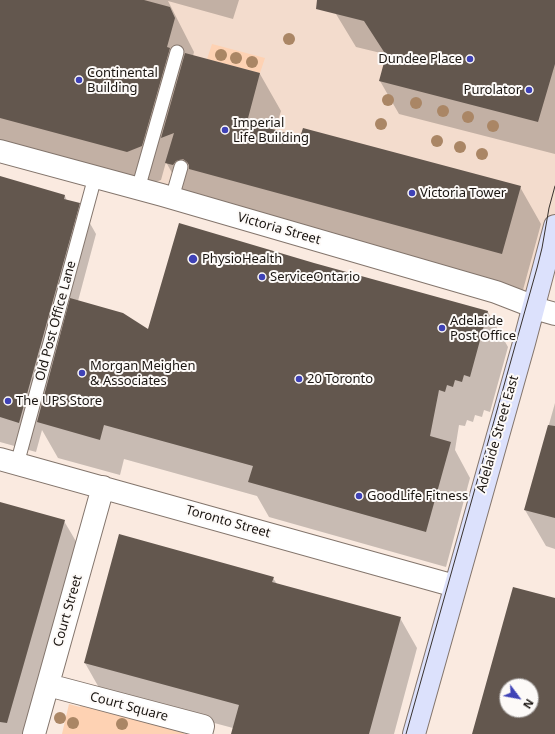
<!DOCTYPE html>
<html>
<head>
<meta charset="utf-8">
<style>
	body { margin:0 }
	#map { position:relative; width:555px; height:734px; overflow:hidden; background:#faeae0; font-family:"Noto Sans",sans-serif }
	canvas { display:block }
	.north { position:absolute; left:499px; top:678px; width:40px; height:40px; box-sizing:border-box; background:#fdfaf8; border:1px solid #a29e9c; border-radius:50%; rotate:122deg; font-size:11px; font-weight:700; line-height:16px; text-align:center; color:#1a1511 }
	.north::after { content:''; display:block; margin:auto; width:14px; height:18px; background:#3f42b6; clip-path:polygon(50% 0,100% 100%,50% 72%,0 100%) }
</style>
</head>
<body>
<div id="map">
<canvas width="555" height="734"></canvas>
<div class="north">N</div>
</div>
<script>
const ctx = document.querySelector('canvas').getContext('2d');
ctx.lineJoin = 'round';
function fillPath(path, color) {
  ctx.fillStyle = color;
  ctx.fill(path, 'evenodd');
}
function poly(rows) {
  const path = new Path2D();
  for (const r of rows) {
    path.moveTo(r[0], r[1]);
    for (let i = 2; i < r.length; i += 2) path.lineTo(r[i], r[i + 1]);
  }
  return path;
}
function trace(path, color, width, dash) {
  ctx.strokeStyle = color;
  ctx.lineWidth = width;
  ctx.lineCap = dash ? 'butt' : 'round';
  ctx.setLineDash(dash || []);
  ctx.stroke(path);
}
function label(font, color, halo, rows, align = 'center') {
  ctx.font = font + ' "Noto Sans",sans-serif';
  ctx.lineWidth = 4;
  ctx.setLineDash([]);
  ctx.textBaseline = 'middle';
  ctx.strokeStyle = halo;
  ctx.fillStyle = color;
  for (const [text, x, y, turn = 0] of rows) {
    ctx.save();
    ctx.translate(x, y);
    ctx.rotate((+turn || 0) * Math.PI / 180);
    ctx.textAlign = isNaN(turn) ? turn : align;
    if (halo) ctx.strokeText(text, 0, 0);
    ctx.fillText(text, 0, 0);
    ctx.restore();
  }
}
fillPath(poly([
	[0,0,555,0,555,226,534,308,0,151]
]), '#f3dccd');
fillPath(poly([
	[212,44,265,58,260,73,207,59],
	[69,704,80,707,81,704,185,732,184,734,62,734]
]), '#fed2b3');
fillPath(poly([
	[0,0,239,0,233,19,168,1,194,52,193,56,260,74,281,111,275,131,301,138,520,187,541,224,523,290,211,206,205,195,187,200,166,162,161,180,147,185,0,146],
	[340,0,555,0,555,154,399,114,380,81,387,57,385,54,356,47,336,14],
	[0,177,65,196,67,201,79,204,96,234,78,301,149,330,314,264,488,312,508,347,490,412,484,410,482,417,475,415,473,422,467,420,465,426,459,425,455,450,470,478,446,567,269,517,257,496,124,459,120,475,58,458,42,430,36,452,0,442],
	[555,403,555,549,546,546,525,510],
	[0,503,64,521,84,555,33,734,0,734],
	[273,578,277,584,400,618,417,648,394,734,232,734,233,728,102,693,85,663]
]), '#0003');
fillPath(poly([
	[0,0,144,0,170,7,175,18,167,47,170,48,142,146,127,152,0,118],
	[317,0,555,0,555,64,538,122,379,81,386,55,364,21,316,9],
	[185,53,260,73,247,122,300,137,303,128,521,186,502,254,189,169,189,165,187,162,183,159,176,161,173,165,165,163,174,133,161,138],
	[0,176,65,195,64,199,80,203,19,423,0,417],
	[179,223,314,263,488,311,470,377,464,375,462,382,455,380,453,387,447,385,445,392,439,390,430,436,451,442,426,532,248,482,253,466,104,425,100,440,37,422,70,298,123,313,148,329],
	[548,425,555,426,555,518,524,510],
	[0,502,65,520,7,723,0,722],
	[119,534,274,577,272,582,401,617,369,734,231,734,239,705,84,663],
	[513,587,555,598,555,734,472,734],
	[507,686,531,686,531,710,507,710]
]), '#63574e');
const service = poly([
	[138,189,177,52],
	[172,198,181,167],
	[17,464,95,177]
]);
const minor = poly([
	[0,151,162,195,496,292,527,304,534,308],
	[0,459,455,586],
	[48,685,203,726,201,734],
	[34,734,103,487]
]);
const tertiary = poly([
	[534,308,555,314]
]);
const secondary = poly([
	[414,734,524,343,555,226]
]);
trace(service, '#83756c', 15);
trace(minor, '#83756c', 24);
trace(tertiary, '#83756c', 24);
trace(secondary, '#83756c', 24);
trace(service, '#fff', 13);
trace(minor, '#fff', 22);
trace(tertiary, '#fff', 22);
trace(secondary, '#dce1fc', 22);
trace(poly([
	[406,734,537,268,542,248,549,208,555,186]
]), '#38312d', 1);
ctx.fillStyle = '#aa8665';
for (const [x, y] of [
	[289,39],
	[221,55],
	[236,58],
	[252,62],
	[388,100],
	[416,103],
	[443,111],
	[468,117],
	[381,124],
	[493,126],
	[437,141],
	[460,147],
	[482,154],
	[60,718],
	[73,723],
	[122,724]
]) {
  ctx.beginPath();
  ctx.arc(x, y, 6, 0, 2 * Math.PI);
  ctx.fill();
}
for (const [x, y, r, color] of [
	[470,59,4,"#3f42b6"],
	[79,80,4,"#3f42b6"],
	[529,90,4,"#3f42b6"],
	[225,130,4,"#3f42b6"],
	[412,193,4,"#3f42b6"],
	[193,259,5,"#3f42b6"],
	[262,277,4,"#3f42b6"],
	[442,328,4,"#3f42b6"],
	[82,373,4,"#3f42b6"],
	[299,379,4,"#3f42b6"],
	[8,401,4,"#3f42b6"],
	[359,496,4,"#3f42b6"]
]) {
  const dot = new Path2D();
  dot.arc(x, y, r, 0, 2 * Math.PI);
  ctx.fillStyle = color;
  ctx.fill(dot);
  trace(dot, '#fdfaf8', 1.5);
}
label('13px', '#1a1511', '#fdfaf8', [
	["Dundee Place",462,59,"right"],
	["Continental",87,73],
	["Building",87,88],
	["Purolator",521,90,"right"],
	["Imperial",233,123],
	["Life Building",233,138],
	["Victoria Tower",420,193],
	["PhysioHealth",202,259],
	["ServiceOntario",270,277],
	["Adelaide",450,321],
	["Post Office",450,336],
	["Morgan Meighen",90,366],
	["& Associates",90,381],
	["20 Toronto",307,379],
	["The UPS Store",16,401],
	["GoodLife Fitness",367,496]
], 'left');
label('13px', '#1a1511', '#fdfaf8', [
	["Victoria Street",279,229,16],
	["Old Post Office Lane",56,321,-75],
	["Adelaide Street East",498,434,-74],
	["Toronto Street",228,522,16],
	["Court Street",68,611,-74],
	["Court Square",129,707,15]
]);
</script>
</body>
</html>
